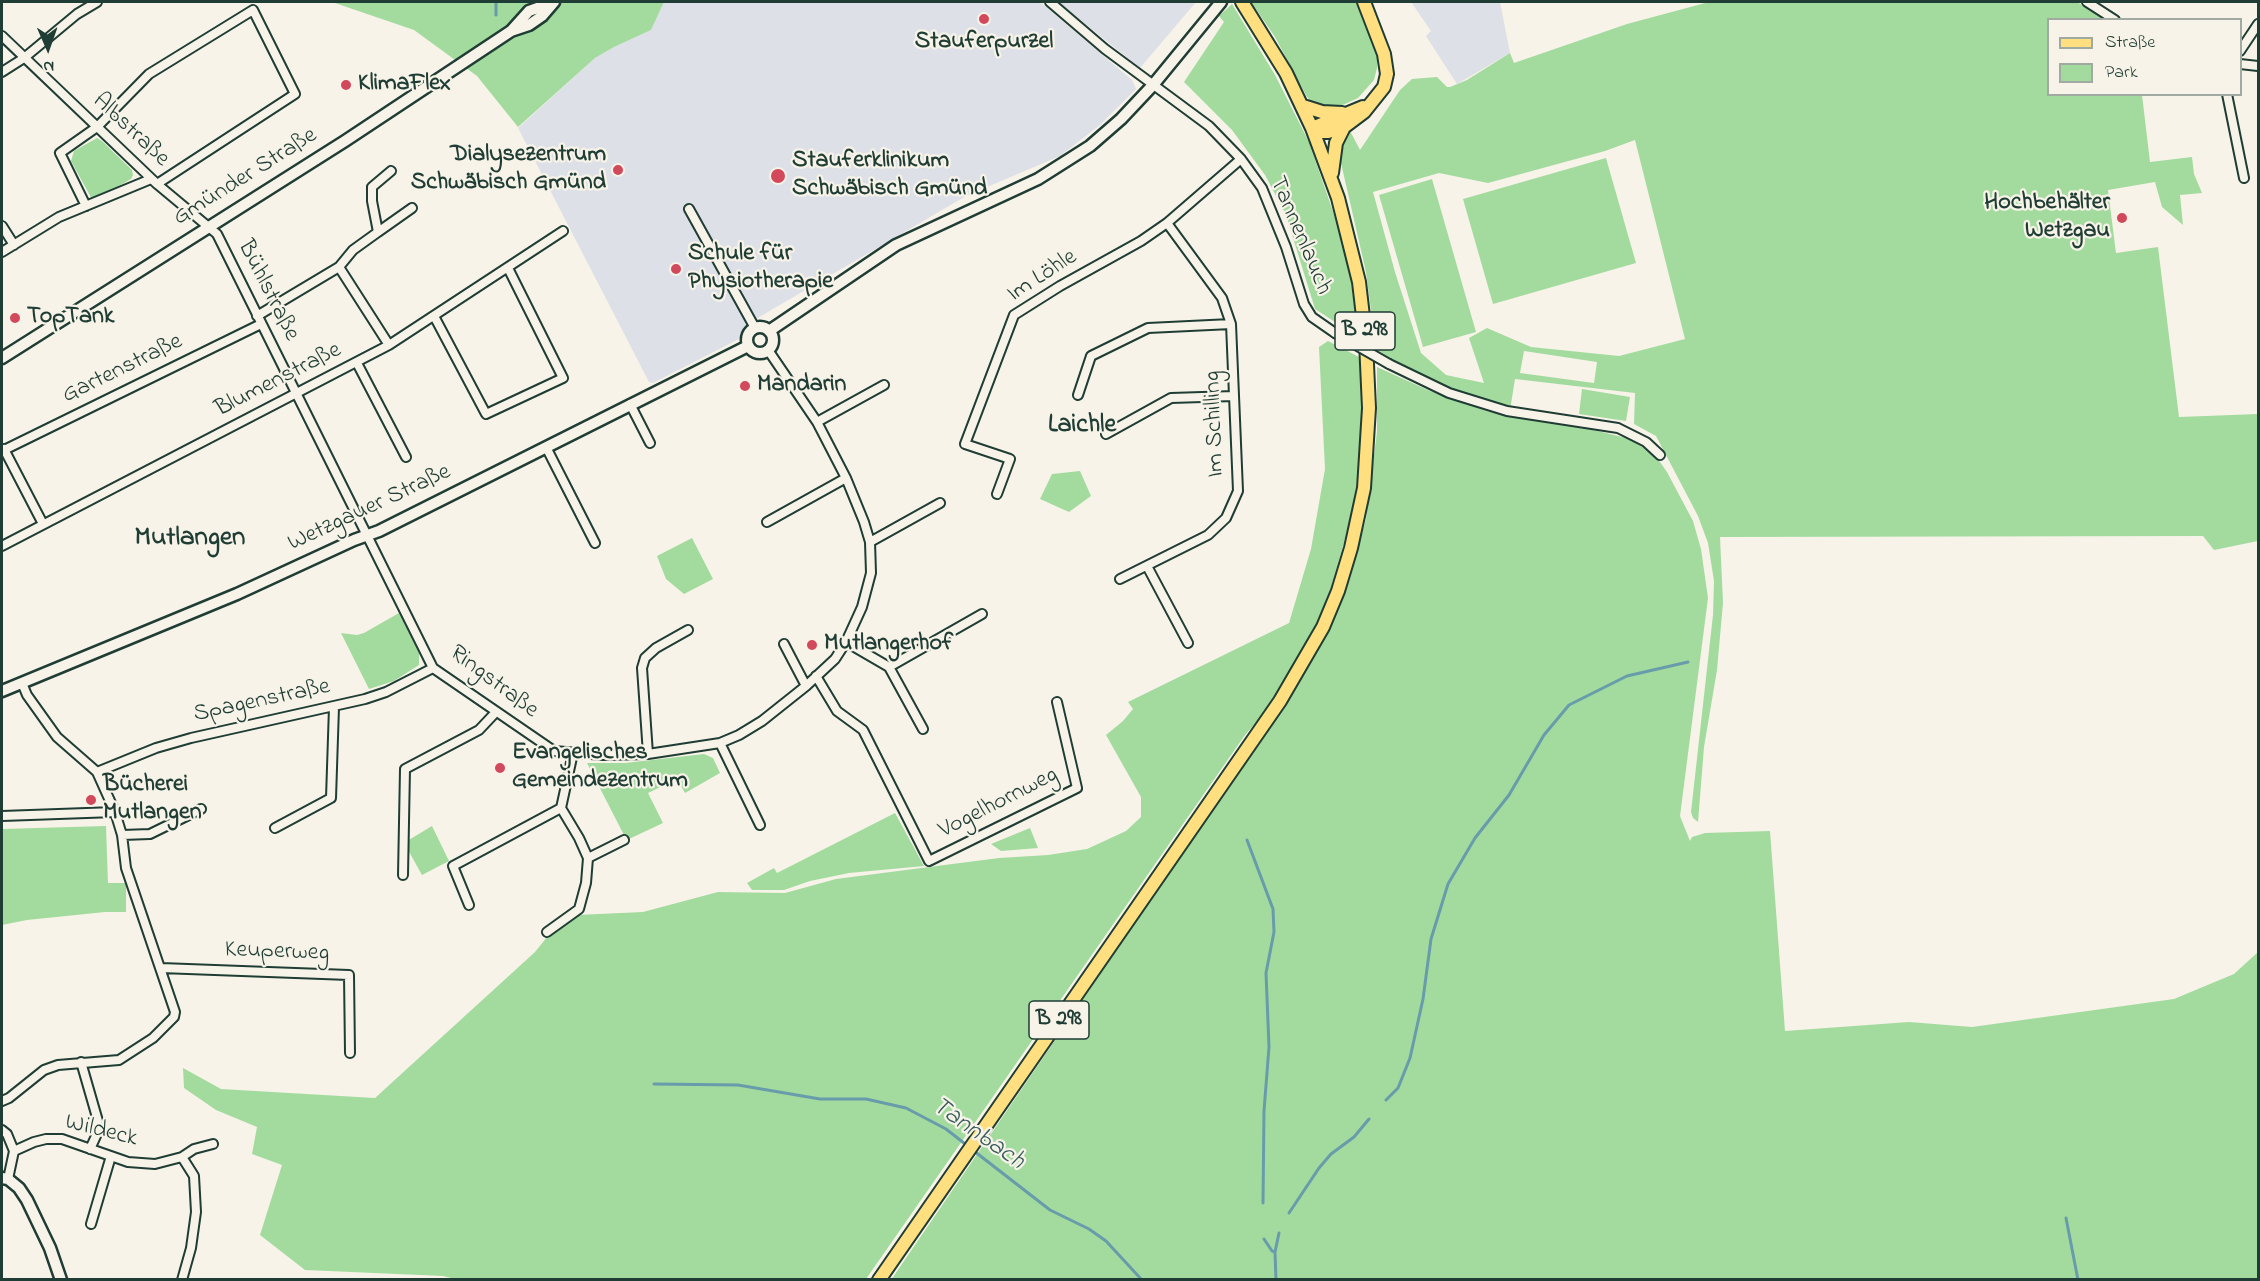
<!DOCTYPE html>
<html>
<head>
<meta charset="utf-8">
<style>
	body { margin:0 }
	#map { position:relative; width:2260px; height:1281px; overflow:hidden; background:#f7f3e8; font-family:"Indie Flower",sans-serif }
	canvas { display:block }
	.frame { position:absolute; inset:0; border:3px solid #1f3d34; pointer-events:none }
	.legend { position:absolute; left:2047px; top:18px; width:195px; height:78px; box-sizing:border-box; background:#f7f3e8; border:2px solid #a1aaa0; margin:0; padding:8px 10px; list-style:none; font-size:18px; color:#1f3d34 }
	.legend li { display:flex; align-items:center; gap:12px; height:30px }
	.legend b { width:30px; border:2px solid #a1aaa0 }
	.north { position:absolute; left:18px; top:18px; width:60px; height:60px; -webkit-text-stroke:4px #f7f3e8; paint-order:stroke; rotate:178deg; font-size:16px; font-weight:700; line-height:24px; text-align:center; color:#1f3d34 }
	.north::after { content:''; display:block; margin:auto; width:21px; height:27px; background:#1f3d34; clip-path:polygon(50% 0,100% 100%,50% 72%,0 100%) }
</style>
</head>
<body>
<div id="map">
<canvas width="2260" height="1281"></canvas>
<div class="frame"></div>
<ul class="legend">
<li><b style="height:8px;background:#ffdf80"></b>Straße</li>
<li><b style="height:16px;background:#a3db9f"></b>Park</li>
</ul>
<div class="north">N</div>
</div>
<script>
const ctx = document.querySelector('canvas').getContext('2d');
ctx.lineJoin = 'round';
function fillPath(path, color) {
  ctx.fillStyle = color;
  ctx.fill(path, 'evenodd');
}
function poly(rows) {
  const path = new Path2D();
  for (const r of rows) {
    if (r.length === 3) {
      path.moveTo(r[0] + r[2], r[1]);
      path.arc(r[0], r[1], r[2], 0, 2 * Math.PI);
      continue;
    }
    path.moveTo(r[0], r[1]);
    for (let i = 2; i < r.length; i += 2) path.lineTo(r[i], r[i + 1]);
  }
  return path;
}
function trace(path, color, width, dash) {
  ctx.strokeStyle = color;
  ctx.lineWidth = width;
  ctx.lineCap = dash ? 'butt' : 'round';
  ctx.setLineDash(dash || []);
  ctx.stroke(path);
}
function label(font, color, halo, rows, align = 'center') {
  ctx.font = font + ' "Indie Flower",sans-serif';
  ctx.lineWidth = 4.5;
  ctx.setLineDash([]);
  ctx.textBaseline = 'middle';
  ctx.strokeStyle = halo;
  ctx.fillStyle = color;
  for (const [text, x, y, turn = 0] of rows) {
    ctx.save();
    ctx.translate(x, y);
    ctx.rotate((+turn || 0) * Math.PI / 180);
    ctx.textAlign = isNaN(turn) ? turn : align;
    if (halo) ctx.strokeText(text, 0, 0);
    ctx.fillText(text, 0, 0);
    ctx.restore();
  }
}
fillPath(poly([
	[664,2,1040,2,1132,80,1136,89,1100,125,1060,156,966,196,761,316,744,328,741,338,653,383,649,382,518,128,595,58,614,47,651,30],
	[1058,2,1196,2,1140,68],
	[1411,2,1500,2,1510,53,1457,84,1426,36,1431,31]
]), '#dde0e6');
fillPath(poly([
	[332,2,664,2,651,30,614,47,595,58,518,127,477,76,414,30],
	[1251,2,1356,2,1377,56,1377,68,1374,80,1358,98,1345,104,1334,108,1315,105,1307,97,1275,37],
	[1709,2,2077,2,2105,19,2048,20,2048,94,2142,95,2150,162,2192,157,2194,174,2202,193,2180,195,2183,225,2162,207,2155,182,2108,190,2116,253,2158,247,2179,417,2258,414,2258,541,2214,550,2203,536,2200,536,1720,537,1723,603,1717,670,1704,747,1698,822,1693,818,1691,812,1713,615,1714,581,1708,543,1698,516,1656,436,1634,424,1635,393,1515,379,1510,410,1446,390,1416,375,1376,349,1366,272,1341,163,1341,149,1349,129,1360,150,1400,90,1412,79,1437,77,1447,87,1450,87,1467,80,1510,53,1514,63,1627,24],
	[1635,140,1685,339,1619,356,1531,347,1487,328,1469,338,1484,383,1446,375,1421,353,1395,272,1373,192,1439,173,1488,183,1605,151],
	[1524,351,1597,362,1594,383,1520,373],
	[1232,4,1275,75,1309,142,1340,232,1351,281,1358,337,1315,309,1286,215,1265,175,1232,130,1184,82,1224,22,1219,16],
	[97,138,102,141,132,170,133,175,131,179,93,201,71,161,74,151],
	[1606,158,1636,263,1493,304,1463,199],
	[1432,179,1476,332,1423,347,1379,195],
	[1328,341,1361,358,1361,420,1358,473,1352,514,1331,588,1315,627,1293,669,1267,710,1245,735,866,1279,459,1280,443,1276,305,1270,260,1235,282,1165,252,1154,257,1127,216,1110,184,1088,183,1068,221,1089,375,1098,535,952,551,932,577,915,643,912,718,892,785,893,836,879,999,858,1048,855,1087,849,1126,831,1141,817,1141,797,1106,735,1123,721,1133,709,1128,702,1289,623,1311,549,1325,469,1319,347],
	[1377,367,1430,391,1490,412,1594,430,1630,439,1655,455,1667,472,1693,521,1701,549,1708,598,1680,816,1690,841,1692,837,1705,833,1770,831,1785,1031,1909,1022,1972,1027,2174,999,2234,974,2258,952,2258,1279,891,1280,1268,729,1319,648,1347,588,1366,519,1377,432],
	[1582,389,1630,397,1626,421,1579,414],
	[1080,471,1091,496,1069,512,1040,499,1052,474],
	[692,538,713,579,684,594,666,579,657,556],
	[399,613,419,653,419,665,394,681,369,689,341,633,357,635,364,633],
	[704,754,713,758,720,773,685,793,677,779,648,793,663,823,631,838,625,837,587,763,625,763],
	[895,813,924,866,849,873,810,881,784,890,752,890,747,883,774,868,777,873],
	[106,826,108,883,126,883,126,912,105,912,27,920,2,925,2,829],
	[432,826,449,861,422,875,407,848,407,841],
	[1030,828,1038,848,1001,851,991,844]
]), '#a3db9f');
trace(poly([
	[496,2,496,15],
	[1247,840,1273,909,1274,932,1266,973,1269,1047,1264,1111,1263,1203],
	[654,1084,738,1085,820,1099,866,1099,906,1108,946,1129,969,1147],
	[1386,1100,1398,1088,1410,1058,1423,999,1431,939,1448,884,1475,838,1509,795,1544,735,1569,705,1627,676,1688,662],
	[974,1151,1050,1210,1089,1229,1106,1241,1142,1280],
	[1289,1213,1319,1168,1331,1154,1354,1137,1369,1119],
	[2066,1218,2078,1280],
	[1264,1239,1272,1251,1275,1252],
	[1276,1280,1275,1252,1279,1233]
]), '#689cab', 3);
const street = poly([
	[1050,2,1105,49,1209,126,1241,159,1262,188,1286,247,1304,304,1312,317,1335,333],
	[2087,2,2115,20],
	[2,36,157,184,217,234,433,668,554,751,603,755,648,754,720,743,739,735,762,721,806,686,835,659,846,642,862,607,871,573,870,542,864,522,846,478,817,422,768,350],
	[2240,51,2258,24],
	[2240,64,2258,66],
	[2,72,24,58,77,14,97,2],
	[2227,94,2244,178],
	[86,206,60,153,97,127,149,74,253,10,295,94,157,184],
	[689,209,755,328],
	[2,226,14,245],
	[378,232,412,208],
	[2,252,59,217,151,179],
	[339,267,389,345],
	[257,316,339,267,353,250,378,232,372,201,372,187,391,171],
	[434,316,486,414,563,378,508,268],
	[357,363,406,457],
	[1389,364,1449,393,1507,411,1618,428,1646,442,1660,455],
	[1078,395,1091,356,1148,328,1231,324],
	[630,404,650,443],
	[817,422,884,385],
	[1106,434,1171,398,1234,396],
	[546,447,595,543],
	[4,449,43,524],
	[2,451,261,324],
	[997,494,1010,459,965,444,1014,315,1060,286,1141,241,1167,223,1241,159],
	[767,522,846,478],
	[870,542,940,503],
	[2,546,389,345,563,231],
	[1147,566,1188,643],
	[1120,579,1208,535,1226,518,1238,491,1231,324,1222,298,1167,223],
	[846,642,889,667,923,729],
	[784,644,806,686],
	[889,667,982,614],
	[816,676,837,711,863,730,929,861,1077,788,1057,702],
	[720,743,760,825],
	[648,754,642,668,645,658,656,648,688,630],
	[97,772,156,748,191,738,365,699,386,692,433,668],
	[2,816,115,812],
	[275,828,331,798,334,707],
	[122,835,150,834,201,809],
	[588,858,624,840],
	[403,875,405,769,479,730,496,712],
	[469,905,453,866,561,808],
	[547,932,579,909,586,883,588,858,579,838,561,808,573,753],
	[161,968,349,975,350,1053],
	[81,1062,98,1121,96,1136,90,1149],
	[2,1101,9,1098,44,1070,58,1065,119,1060,153,1038,174,1017,175,1012,126,868,122,835,115,812,97,772,57,737,27,695,22,683],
	[2,1130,7,1134,14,1151,8,1179],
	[14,1151,34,1142,46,1139,62,1139,128,1162,155,1164,182,1157,194,1149,213,1144],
	[182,1157,194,1176,196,1212,191,1248,182,1280],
	[91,1224,111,1156]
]);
const secondary = poly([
	[511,31,529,11,554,2],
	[760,340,13],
	[769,331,896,245,1038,179,1090,146,1121,119,1153,85,1221,2],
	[2,358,345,141,511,31,529,25,542,16,554,2],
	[2,691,237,594,354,540,379,531,748,346],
	[2,1178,8,1179,19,1188,27,1200,50,1248,61,1280]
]);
const primary = poly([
	[1303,106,1322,112,1342,113],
	[1312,128,1320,132,1328,132,1344,127,1364,112,1384,87,1387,74,1384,54,1364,2],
	[1312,128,1363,107],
	[1332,173,1336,143,1344,127],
	[879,1280,1280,701,1323,627,1338,591,1351,548,1364,488,1369,408,1366,342,1359,282,1338,198,1312,128,1286,73,1242,2]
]);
trace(street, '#1f3d34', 12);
trace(secondary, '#1f3d34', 15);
trace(primary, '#1f3d34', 16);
trace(street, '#f7f3e8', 8);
trace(secondary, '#f7f3e8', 10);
trace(primary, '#ffdf80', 12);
const streetBridge = poly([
	[1335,333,1389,364]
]);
trace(streetBridge, '#1f3d34', 12, []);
trace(streetBridge, '#f7f3e8', 8);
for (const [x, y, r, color] of [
	[984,19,6,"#d1495b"],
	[346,85,6,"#d1495b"],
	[618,170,6,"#d1495b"],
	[778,176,8,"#d1495b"],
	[2122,218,6,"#d1495b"],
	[676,269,6,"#d1495b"],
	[15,318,6,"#d1495b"],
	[745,386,6,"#d1495b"],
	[812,645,6,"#d1495b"],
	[500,768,6,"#d1495b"],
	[91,800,6,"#d1495b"]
]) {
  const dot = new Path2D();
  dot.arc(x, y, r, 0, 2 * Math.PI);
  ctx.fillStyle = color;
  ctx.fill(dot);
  trace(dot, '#f7f3e8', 2);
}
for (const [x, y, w] of [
	[1365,331,60],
	[1059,1020,60]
]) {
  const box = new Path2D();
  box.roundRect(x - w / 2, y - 19, w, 38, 4.5);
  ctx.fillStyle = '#f7f3e8';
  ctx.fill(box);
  trace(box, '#1f3d34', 1.5);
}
label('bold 22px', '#1f3d34', null, [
	["B 298",1365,331],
	["B 298",1059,1020]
]);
label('bold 24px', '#1f3d34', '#f7f3e8', [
	["Stauferpurzel",984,43,"center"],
	["KlimaFlex",358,85],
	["Dialysezentrum",606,156,"right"],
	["Schwäbisch Gmünd",606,184,"right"],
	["Stauferklinikum",792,162],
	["Schwäbisch Gmünd",792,190],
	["Hochbehälter",2110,204,"right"],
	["Wetzgau",2110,232,"right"],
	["Schule für",688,255],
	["Physiotherapie",688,283],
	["TopTank",27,318],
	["Mandarin",757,386],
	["Mutlangerhof",824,645],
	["Evangelisches",512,754],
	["Gemeindezentrum",512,782],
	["Bücherei",103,786],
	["Mutlangen",103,814]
], 'left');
label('24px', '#1f3d34', '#f7f3e8', [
	["Albstraße",130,131,43],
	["Gmünder Straße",246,178,-32],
	["Tannenlauch",1299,236,67],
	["Im Löhle",1043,277,-33],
	["Bühlstraße",267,291,63],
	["Gartenstraße",123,370,-26],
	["Blumenstraße",279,381,-27],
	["Im Schilling",1216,424,-92],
	["Wetzgauer Straße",370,509,-25],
	["Ringstraße",493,683,37],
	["Spagenstraße",262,702,-12],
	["Vogelhornweg",999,804,-27],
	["Keuperweg",277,953,2],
	["Wildeck",101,1132,14]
]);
label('bold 26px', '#1f3d34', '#f7f3e8', [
	["Laichle",1082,427]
]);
label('italic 26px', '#375d5c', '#f7f3e8', [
	["Tannbach",977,1135,35]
]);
label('bold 27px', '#1f3d34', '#f7f3e8', [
	["Mutlangen",190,540]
]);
</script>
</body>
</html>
